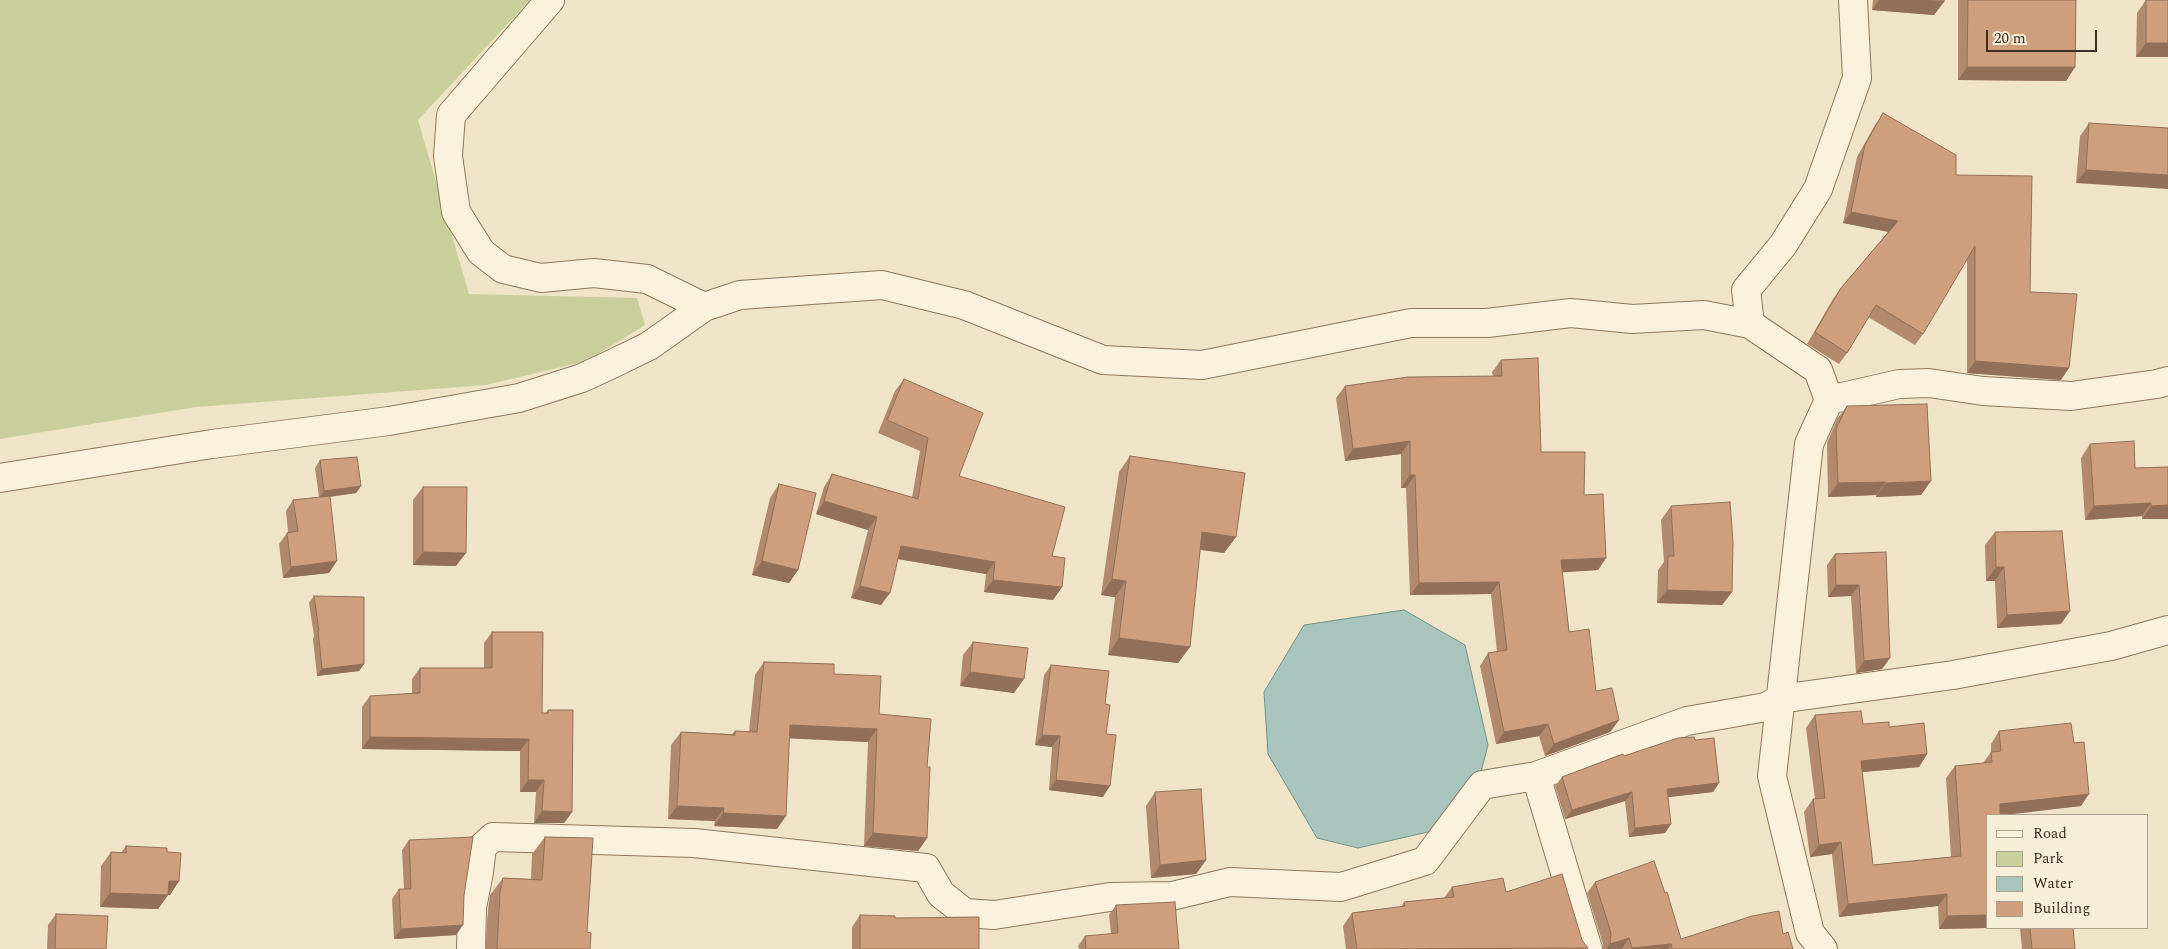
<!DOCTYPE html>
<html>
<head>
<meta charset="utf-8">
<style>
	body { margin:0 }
	#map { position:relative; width:2168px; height:949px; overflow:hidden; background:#f0e4c8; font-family:Spectral,serif }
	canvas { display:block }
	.legend { position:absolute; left:1986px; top:814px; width:162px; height:115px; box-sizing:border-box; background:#f7eed8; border:1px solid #ada18e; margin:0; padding:6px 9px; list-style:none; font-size:15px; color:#3d2e20 }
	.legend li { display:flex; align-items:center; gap:10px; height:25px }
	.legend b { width:25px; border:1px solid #ada18e }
	.scale { position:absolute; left:1986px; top:30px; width:111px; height:22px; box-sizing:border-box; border:2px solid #3d2e20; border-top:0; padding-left:6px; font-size:15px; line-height:18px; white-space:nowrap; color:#3d2e20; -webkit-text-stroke:4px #f7eed8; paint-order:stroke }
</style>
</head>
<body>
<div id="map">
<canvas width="2168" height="949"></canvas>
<ul class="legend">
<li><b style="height:6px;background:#faf1dc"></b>Road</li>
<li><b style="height:14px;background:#c9cf9b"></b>Park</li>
<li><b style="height:14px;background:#a9c4bc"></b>Water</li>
<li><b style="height:14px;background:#cf9f7d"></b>Building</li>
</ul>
<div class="scale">20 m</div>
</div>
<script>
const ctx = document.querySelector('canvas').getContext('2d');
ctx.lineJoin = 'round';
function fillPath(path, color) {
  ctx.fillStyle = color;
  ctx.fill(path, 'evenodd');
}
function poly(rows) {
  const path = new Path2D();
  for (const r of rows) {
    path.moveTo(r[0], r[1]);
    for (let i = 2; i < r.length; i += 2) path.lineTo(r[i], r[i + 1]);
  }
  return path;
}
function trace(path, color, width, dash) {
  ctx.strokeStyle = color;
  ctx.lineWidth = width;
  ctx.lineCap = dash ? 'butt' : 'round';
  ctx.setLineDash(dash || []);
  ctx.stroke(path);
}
fillPath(poly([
	[0,0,530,0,418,120,469,294,637,298,645,325,587,361,486,385,196,407,0,439]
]), '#c9cf9b');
const water = poly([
	[1404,610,1465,645,1488,745,1477,787,1428,832,1358,848,1317,838,1268,754,1264,692,1304,625,1404,610]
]);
fillPath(water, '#a9c4bc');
trace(water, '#6f938a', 1);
const street = poly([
	[550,0,451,115,448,156,456,212,481,252,503,269,541,278,594,273,647,279,704,307],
	[1829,400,1899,384,1929,383,1983,391,2071,396,2157,384,2168,381],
	[0,478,212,444,389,421,519,398,582,378,612,364,649,346,704,307,740,295,882,285,964,305,1103,360,1202,365,1411,323,1487,323,1571,313,1632,319,1704,315,1750,324],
	[471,949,472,908,479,872,482,847,493,837,694,843,926,868,941,894,965,913,994,915,1110,897,1172,896,1230,882,1341,887,1425,861,1482,785,1536,776],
	[1588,949,1536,776,1687,721,1766,707,1780,699,1953,675,2111,646,2168,630],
	[1823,949,1810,933,1772,776,1809,444,1829,400,1818,370,1750,324,1746,290,1783,245,1818,189,1857,78,1853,0]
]);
trace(street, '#8d765c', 30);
trace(street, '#faf1dc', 28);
fillPath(poly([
	[1873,0,1944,0,1934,15,1872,10],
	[1958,0,2076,0,2075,67,2066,81,1958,80],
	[2146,0,2168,57,2136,57,2137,13],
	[1883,113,1956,175,2030,292,2061,380,1967,373,1967,259,1923,334,1915,345,1868,317,1847,353,1839,364,1807,344,1833,299,1841,288,1888,232,1843,223,1857,157,1875,125],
	[2089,123,2168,128,2076,183,2080,136],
	[1501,360,1541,452,1584,495,1606,558,1598,570,1562,572,1569,632,1596,691,1619,720,1610,732,1545,756,1539,736,1496,744,1480,666,1488,653,1497,652,1491,594,1410,595,1406,488,1401,488,1401,454,1345,461,1336,398,1345,386,1493,376,1492,372],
	[904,379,959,476,1052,556,1062,587,1053,600,984,592,986,574,898,559,881,605,851,598,868,530,816,514,824,487,832,474,912,498,920,451,878,433,895,391],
	[1847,406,1921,495,1876,497,1876,495,1828,497,1827,443,1837,419],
	[2090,444,2135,468,2168,467,2168,519,2142,519,2142,516,2085,520,2081,458],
	[1130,456,1236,537,1224,553,1200,550,1190,647,1178,663,1108,655,1115,597,1101,595,1119,472],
	[320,460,361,486,356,493,330,497,329,573,283,578,279,544,287,533,288,532,286,511,293,500,319,497,315,468],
	[779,484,798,570,789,583,752,575,770,498],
	[423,487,456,566,413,565,413,500],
	[1671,506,1732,592,1722,605,1657,603,1658,570,1664,562,1661,520],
	[1995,532,2061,624,1997,628,1995,581,1986,581,1985,545],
	[1886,552,1890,658,1882,669,1856,673,1851,596,1828,597,1827,565,1835,554],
	[314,596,364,664,359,671,317,676,313,639,314,636,309,603],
	[492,632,542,713,546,713,548,710,572,812,564,823,534,823,536,792,520,792,520,751,362,749,362,707,370,696,412,693,412,679,420,668,484,668,484,643],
	[973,642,1014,693,960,686,963,655],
	[764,662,834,674,879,714,927,767,927,838,918,851,864,846,868,742,789,738,777,829,714,826,715,821,668,819,671,745,681,732,732,734,735,731,749,732,755,675],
	[1051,665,1105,704,1106,734,1103,797,1049,790,1052,747,1035,745,1044,675],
	[1815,715,1863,724,1889,727,1927,754,1919,767,1862,772,1873,865,1951,857,1946,778,1955,766,1983,763,1991,752,1991,744,1999,731,2081,806,1987,815,1987,928,1988,928,1939,929,1938,906,1839,917,1832,854,1810,857,1804,812,1813,799,1815,799,1806,728],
	[1695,740,1719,783,1713,792,1668,797,1671,824,1665,833,1629,837,1625,801,1565,819,1555,786,1562,777,1624,756],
	[1155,792,1206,860,1196,874,1151,878,1146,806],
	[545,837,587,932,590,949,485,949,488,910,490,895,503,878,531,879,532,854],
	[409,840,456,935,394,939,392,899,399,889,404,889,402,850],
	[126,846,167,852,179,881,170,895,168,895,158,909,100,907,101,866,111,852,121,853],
	[1595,882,1681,939,1783,934,1793,949,1603,949,1603,944,1587,893],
	[1452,887,1506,892,1582,940,1588,949,1346,949,1343,926,1352,913,1401,907,1404,902,1444,898],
	[1116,905,1179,949,1079,949,1078,946,1085,936,1111,934,1109,915],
	[56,914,106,949,47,949,48,925],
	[860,915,895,918,979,949,852,949,852,927],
	[2020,928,2073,928,2075,949,2022,949]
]), '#b2896c');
fillPath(poly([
	[1879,0,1924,0,1944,2,1934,15,1872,10],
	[2146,43,2168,43,2168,57,2136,57],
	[1967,67,2075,67,2066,81,1958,80],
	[2086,170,2168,175,2168,189,2076,183],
	[1851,212,1898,221,1890,232,1843,223],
	[1975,361,2069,368,2061,380,1967,373],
	[1410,441,1401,454,1345,461,1353,449],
	[1410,475,1415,475,1406,488,1401,488],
	[1931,481,1921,495,1876,497,1886,483],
	[1886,482,1876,495,1828,497,1838,483],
	[361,486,356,493,319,498,324,491],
	[824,501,877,517,868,530,816,514],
	[2151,503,2142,516,2085,520,2094,506],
	[2168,505,2168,519,2142,519,2151,506],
	[1202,532,1236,537,1224,553,1191,548],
	[901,546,995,562,986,574,892,558],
	[423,552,466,553,456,566,413,565],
	[1606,558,1598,570,1552,573,1561,560],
	[337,561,329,573,283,578,291,567],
	[762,561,798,570,789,583,752,575],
	[1996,567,2004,567,1995,581,1986,581],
	[1112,579,1126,581,1115,597,1101,595],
	[993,580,1062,587,1053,600,984,592],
	[1499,582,1491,594,1410,595,1419,583],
	[1836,585,1859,585,1851,596,1828,597],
	[860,586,890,593,881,605,851,598],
	[1667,590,1732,592,1722,605,1657,603],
	[2070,611,2061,624,1997,628,2007,615],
	[1119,638,1190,647,1178,663,1108,655],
	[1890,658,1882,669,1856,673,1864,661],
	[364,664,359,671,317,676,322,669],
	[970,672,1024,679,1014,693,960,686],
	[1619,720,1610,732,1545,756,1554,744],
	[1548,724,1539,736,1496,744,1504,732],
	[790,725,877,729,868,742,781,738],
	[1042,735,1060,736,1052,747,1035,745],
	[370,737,529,739,520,751,362,749],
	[1927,754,1919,767,1852,773,1861,761],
	[528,780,544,780,536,792,520,792],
	[1056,780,1110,786,1103,797,1049,790],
	[1719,783,1713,792,1661,798,1667,789],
	[1632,792,1625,801,1565,819,1572,810],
	[2089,794,2081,806,2005,815,1992,815,2000,804],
	[677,806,724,808,715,821,668,819],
	[542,811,572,812,564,823,534,823],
	[723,813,786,816,777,829,714,826],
	[1671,824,1665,833,1629,837,1635,828],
	[873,833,927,838,918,851,864,846],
	[1841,842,1832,854,1810,857,1819,845],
	[1206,860,1196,874,1151,878,1160,865],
	[169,881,179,881,170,895,159,895],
	[110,893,168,895,158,909,100,907],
	[1947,894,1938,906,1839,917,1848,904],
	[1987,915,1987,928,1988,928,1939,929,1947,916],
	[463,925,456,935,394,939,401,929],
	[1629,938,1622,949,1606,949,1610,944],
	[1671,944,1668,949,1632,949,1632,948]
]), '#916f58');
const building = poly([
	[1924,0,1944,0,1944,2,1924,0],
	[1968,0,2076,0,2075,67,1967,67,1968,0],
	[2146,0,2168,0,2168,43,2146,43,2146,0],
	[1883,113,1956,155,1956,175,2032,176,2030,292,2077,294,2069,368,1975,361,1975,246,1923,334,1876,305,1847,353,1815,332,1841,288,1898,221,1851,212,1865,145,1883,113],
	[2089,123,2168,128,2168,175,2086,170,2089,123],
	[1538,358,1541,452,1585,452,1584,495,1603,494,1606,558,1561,560,1569,632,1589,629,1596,691,1612,688,1619,720,1554,744,1548,724,1504,732,1488,653,1507,650,1499,582,1419,583,1415,475,1410,475,1410,441,1353,449,1345,386,1408,377,1502,376,1501,360,1538,358],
	[904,379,983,413,959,476,1065,507,1052,556,1065,558,1062,587,993,580,995,562,901,546,890,593,860,586,877,517,824,501,832,474,918,499,928,438,887,420,904,379],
	[1927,404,1931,481,1886,483,1886,482,1838,483,1836,429,1847,406,1927,404],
	[2134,441,2135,468,2168,467,2168,505,2151,506,2151,503,2094,506,2090,444,2134,441],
	[1130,456,1245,473,1236,537,1202,532,1190,647,1119,638,1126,581,1112,579,1130,456],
	[357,457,361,486,324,491,320,460,357,457],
	[779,484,816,493,798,570,762,561,779,484],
	[423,487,467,487,466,553,423,552,423,487],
	[330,496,337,561,291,567,287,533,298,531,293,500,330,496],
	[1730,502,1733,542,1732,592,1667,590,1668,556,1674,556,1671,506,1730,502],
	[2062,531,2070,611,2007,615,2004,567,1996,567,1995,532,2062,531],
	[1886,552,1890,658,1864,661,1859,585,1836,585,1835,554,1886,552],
	[314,596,364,597,364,664,322,669,318,631,319,631,314,596],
	[492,632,543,632,542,713,548,713,548,710,573,710,572,812,542,811,544,780,528,780,529,739,370,737,370,696,420,693,420,668,492,668,492,632],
	[973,642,1028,648,1024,679,970,672,973,642],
	[764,662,834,664,834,674,881,676,879,714,931,719,927,767,930,767,927,838,873,833,877,729,790,725,786,816,723,813,724,808,677,806,681,732,735,735,735,731,757,732,764,662],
	[1051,665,1109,671,1105,704,1110,705,1106,734,1116,735,1110,786,1056,780,1060,736,1042,735,1051,665],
	[1861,711,1863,724,1889,722,1889,727,1924,723,1927,754,1861,761,1873,865,1961,856,1955,766,1992,762,1991,752,2001,751,1999,731,2071,723,2074,743,2084,742,2089,794,2000,804,2000,815,1987,815,1987,915,1947,916,1947,894,1848,904,1841,842,1819,845,1813,799,1825,798,1815,715,1861,711],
	[1694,737,1695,740,1714,738,1719,783,1667,789,1671,824,1635,828,1632,792,1572,810,1562,777,1623,754,1624,756,1678,738,1694,737],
	[1201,789,1206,860,1160,865,1155,792,1201,789],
	[473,837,464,895,463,925,401,929,399,889,411,889,409,840,473,837],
	[545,837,593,838,587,932,591,933,590,949,497,949,500,892,503,878,542,880,545,837],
	[126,846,167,848,167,852,181,853,179,881,169,881,168,895,110,893,111,852,126,853,126,846],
	[1654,861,1665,893,1667,892,1681,939,1752,916,1779,911,1783,934,1788,932,1793,949,1672,949,1671,944,1632,948,1629,938,1610,944,1611,933,1595,882,1654,861],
	[1562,874,1582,940,1588,948,1357,949,1352,913,1405,906,1404,902,1454,897,1452,887,1503,878,1506,892,1562,874],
	[1175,902,1179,949,1086,949,1085,936,1118,933,1116,905,1175,902],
	[56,914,108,916,106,949,55,949,56,914],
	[860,915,895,916,895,918,979,917,979,949,860,949,860,915],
	[2030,928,2073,928,2075,949,2032,949,2030,928]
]);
fillPath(building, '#cf9f7d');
trace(building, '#916f58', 1);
</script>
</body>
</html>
